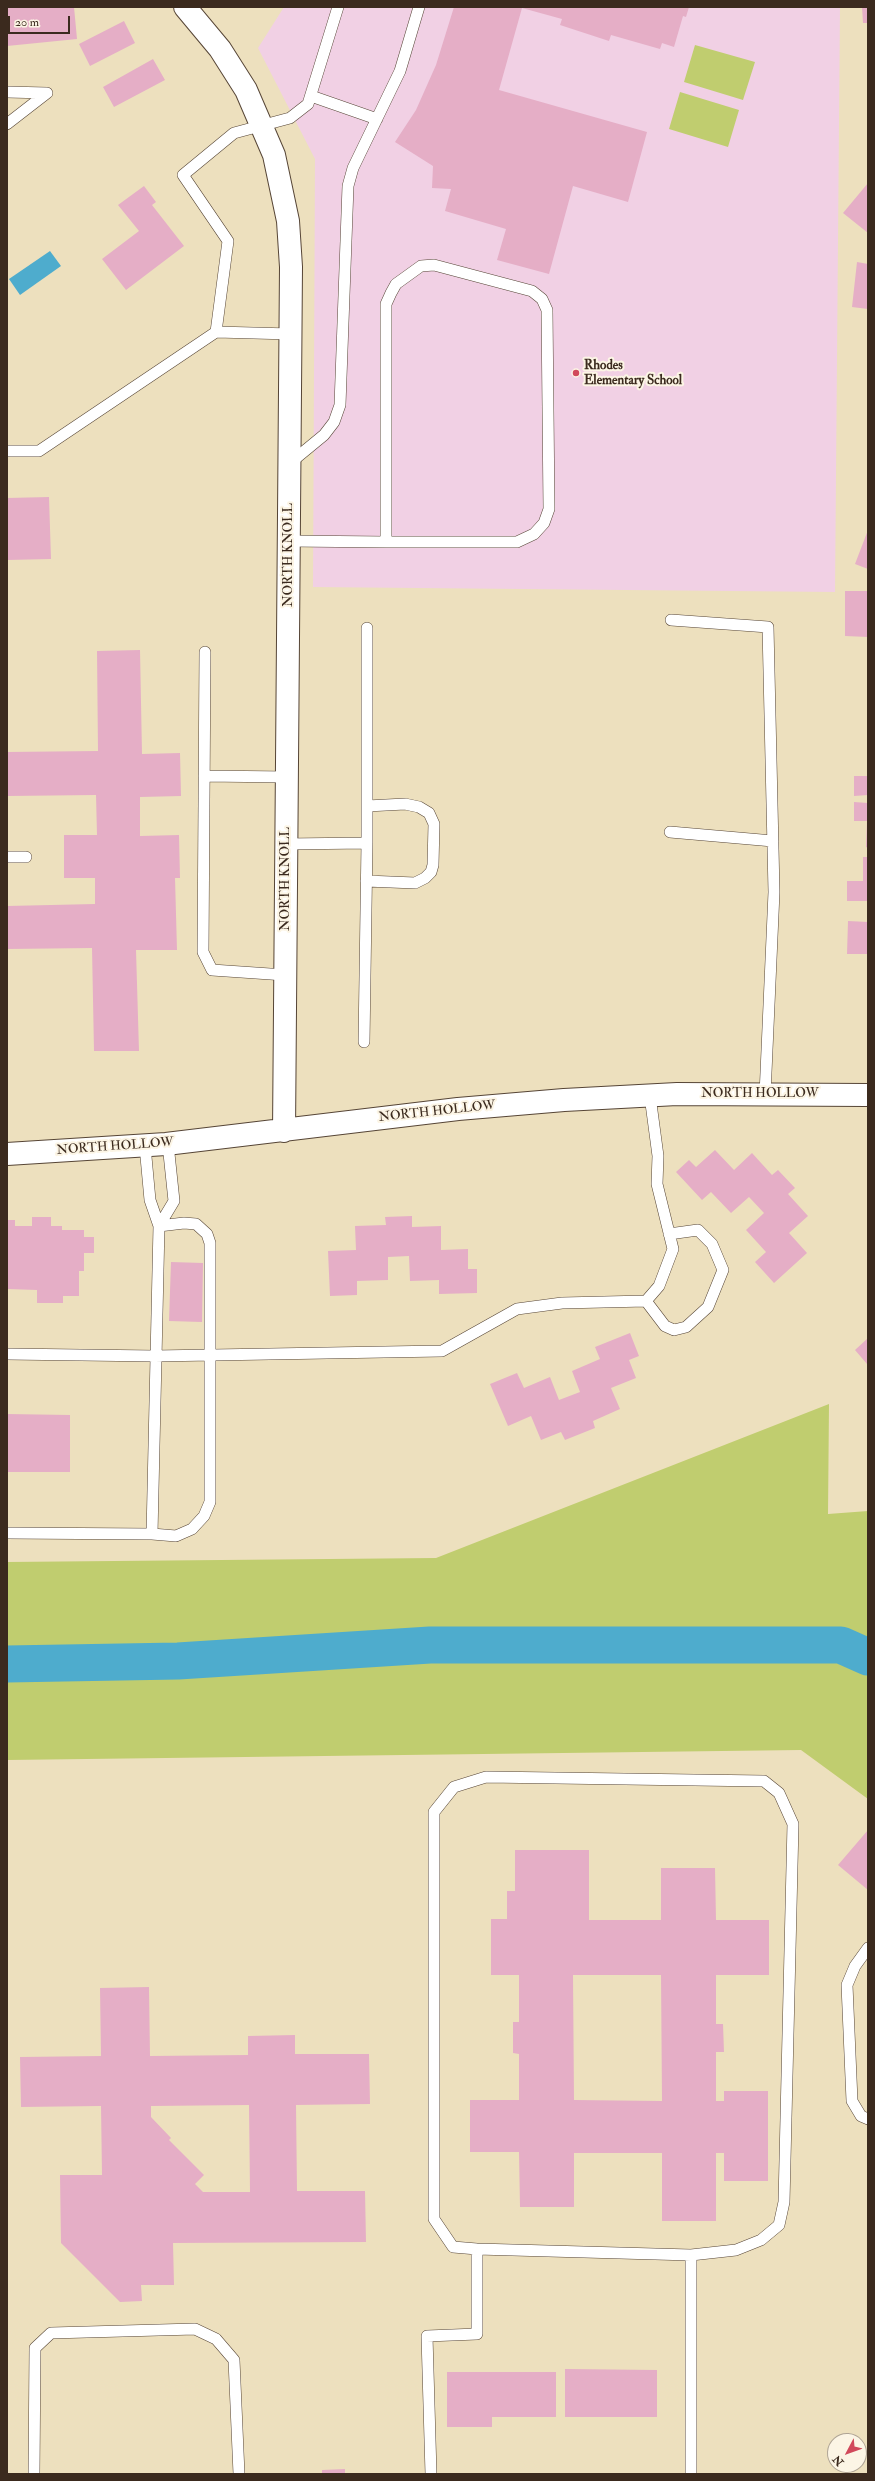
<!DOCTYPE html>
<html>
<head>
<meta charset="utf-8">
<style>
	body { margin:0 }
	#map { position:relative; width:875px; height:2481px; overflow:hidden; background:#ede0be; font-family:"IM FELL Double Pica",serif }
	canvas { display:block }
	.frame { position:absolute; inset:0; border:8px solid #3b2a1e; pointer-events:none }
	.north { position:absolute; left:827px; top:2433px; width:40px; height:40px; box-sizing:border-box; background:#fcf5e5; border:1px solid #afa495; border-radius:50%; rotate:229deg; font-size:11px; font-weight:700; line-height:16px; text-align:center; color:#3b2a1e }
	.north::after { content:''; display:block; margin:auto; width:14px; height:18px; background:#d1495b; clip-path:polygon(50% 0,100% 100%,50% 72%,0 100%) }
	.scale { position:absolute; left:8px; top:16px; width:62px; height:18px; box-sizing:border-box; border:2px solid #3b2a1e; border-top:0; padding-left:5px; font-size:12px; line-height:14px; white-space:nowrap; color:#3b2a1e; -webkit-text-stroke:3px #fcf5e5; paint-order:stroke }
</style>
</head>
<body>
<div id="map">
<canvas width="875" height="2481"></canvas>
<div class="frame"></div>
<div class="north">N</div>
<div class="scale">20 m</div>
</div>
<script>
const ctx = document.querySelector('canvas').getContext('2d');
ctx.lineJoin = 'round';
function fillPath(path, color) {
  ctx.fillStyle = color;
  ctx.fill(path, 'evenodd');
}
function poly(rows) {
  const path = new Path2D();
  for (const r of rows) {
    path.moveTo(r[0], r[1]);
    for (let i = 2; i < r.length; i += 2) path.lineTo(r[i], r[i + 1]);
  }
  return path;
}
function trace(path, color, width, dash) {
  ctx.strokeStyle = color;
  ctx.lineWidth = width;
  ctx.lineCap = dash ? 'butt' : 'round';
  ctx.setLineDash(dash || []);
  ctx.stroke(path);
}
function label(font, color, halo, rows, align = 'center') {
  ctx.font = font + ' "IM FELL Double Pica",serif';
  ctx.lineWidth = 4;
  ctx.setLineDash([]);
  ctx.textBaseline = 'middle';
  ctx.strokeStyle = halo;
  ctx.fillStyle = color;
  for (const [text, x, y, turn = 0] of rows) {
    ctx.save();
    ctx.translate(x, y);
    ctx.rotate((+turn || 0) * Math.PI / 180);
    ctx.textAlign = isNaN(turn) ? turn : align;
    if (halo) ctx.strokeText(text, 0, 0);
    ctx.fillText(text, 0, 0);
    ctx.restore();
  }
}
fillPath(poly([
	[284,7,840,7,835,592,313,587,315,159,258,48]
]), '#f1d0e4');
fillPath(poly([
	[695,45,755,62,743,100,684,82],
	[680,92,739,110,728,147,669,129],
	[829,1404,828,1514,868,1511,868,1799,801,1750,7,1760,7,1562,436,1558]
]), '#c0cd6f');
fillPath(poly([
	[50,251,61,266,20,295,9,279]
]), '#4eaccd');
trace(poly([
	[7,1664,178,1661,430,1645,841,1645,868,1657]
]), '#4eaccd', 37);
fillPath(poly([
	[7,7,74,7,77,39,7,46],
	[454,7,689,7,686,17,683,16,674,47,662,43,660,49,611,35,609,41,560,25,562,19,522,8,499,90,647,132,628,202,573,186,549,274,497,260,506,229,445,211,451,189,432,188,433,166,395,142,416,110,436,65],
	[862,7,868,7,868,23,863,23],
	[124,21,135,43,90,66,79,44],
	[153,59,165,80,114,107,103,87],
	[868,183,868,233,843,213],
	[144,186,156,202,152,205,184,246,126,290,102,259,139,231,118,205],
	[857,262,868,264,868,309,852,307],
	[49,497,51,559,7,560,7,498],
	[868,530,868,569,855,564],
	[845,591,868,591,868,637,845,636],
	[140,650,142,754,180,753,181,796,140,797,140,836,179,835,180,878,175,878,177,950,136,950,139,1051,94,1051,92,948,7,949,7,906,95,904,95,878,64,878,64,835,97,835,96,795,7,796,7,752,98,751,97,651],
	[854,776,868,776,868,795,854,796],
	[854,802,868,803,868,848,866,847,867,821,854,821],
	[863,857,868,857,868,901,847,901,847,881,863,881],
	[848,921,868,922,868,954,847,954],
	[715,1150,734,1170,752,1153,772,1175,778,1170,795,1188,788,1194,808,1216,789,1233,807,1253,774,1283,755,1262,766,1252,746,1230,764,1213,749,1197,731,1213,711,1192,702,1200,676,1172,689,1160,696,1167],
	[412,1216,412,1227,441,1226,441,1250,468,1249,468,1269,477,1269,477,1293,439,1294,439,1280,410,1281,409,1256,388,1257,388,1280,357,1281,357,1295,330,1296,328,1251,356,1250,355,1226,386,1225,385,1217],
	[32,1217,51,1217,51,1226,62,1226,62,1230,84,1230,84,1237,94,1237,94,1253,84,1253,84,1271,79,1271,79,1296,63,1296,63,1303,37,1303,37,1290,7,1289,7,1220,15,1220,15,1226,32,1226],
	[171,1262,203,1263,202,1322,169,1321],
	[630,1333,639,1356,629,1360,636,1378,611,1388,620,1409,593,1421,595,1428,565,1440,561,1432,541,1440,531,1416,508,1426,490,1384,517,1373,524,1388,550,1377,559,1400,580,1392,572,1371,600,1359,595,1347],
	[868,1338,868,1363,867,1364,855,1350],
	[7,1414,70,1415,70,1472,7,1472],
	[868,1830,868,1890,838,1865],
	[515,1850,589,1850,589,1920,661,1920,661,1868,715,1868,716,1920,769,1920,769,1975,716,1975,716,2024,723,2024,724,2052,716,2052,716,2101,724,2101,724,2091,768,2091,768,2181,724,2181,724,2153,716,2153,716,2221,662,2221,662,2153,574,2153,574,2207,520,2207,519,2152,470,2152,470,2100,519,2100,519,2054,513,2053,513,2022,519,2022,519,1975,491,1975,491,1919,507,1919,507,1891,515,1891],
	[573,1975,661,1975,662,2101,574,2100],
	[149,1987,150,2056,248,2055,248,2036,295,2035,295,2054,369,2054,370,2104,296,2105,297,2191,365,2191,366,2242,173,2243,174,2285,141,2285,142,2301,120,2302,61,2243,60,2175,102,2175,101,2106,21,2107,20,2057,101,2056,100,1988],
	[249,2105,250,2192,203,2192,195,2184,204,2175,169,2140,171,2138,151,2117,151,2106],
	[565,2369,657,2370,657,2417,565,2417],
	[447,2372,556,2372,556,2417,492,2417,492,2427,447,2427],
	[345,2469,345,2474,322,2474,322,2470]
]), '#e5aec6');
const service = poly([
	[7,92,47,93,7,124],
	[311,96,377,119],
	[291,334,216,332,228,241,183,175,234,133,290,118,308,104,338,7],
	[7,451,39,451,216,332],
	[290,463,324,435,334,422,340,405,348,186,353,168,400,71,419,7],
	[289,541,386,542,517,542,534,534,544,523,549,509,547,310,542,299,532,291,434,265,421,266,396,284,391,293,386,304,386,542],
	[671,620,768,627,774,892,765,1095],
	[367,628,367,843],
	[205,652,203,952,212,970,285,975],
	[204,776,287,777],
	[670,832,773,841],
	[286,844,367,843,364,1042],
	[7,857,26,857],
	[366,881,415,883,425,878,431,872,433,865,434,824,429,813,419,807,405,804,367,806],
	[159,1226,174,1201,168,1144],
	[646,1301,665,1326,674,1330,686,1327,708,1307,723,1270,712,1244,698,1230,669,1234],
	[7,1354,155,1356,442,1351,517,1309,562,1303,646,1301,659,1286,673,1249,657,1184,658,1156,650,1096],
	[7,1533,152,1534,159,1226,150,1200,145,1146],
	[152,1534,176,1536,192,1529,204,1516,210,1502,210,1243,207,1234,196,1224,184,1223,159,1226],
	[486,1777,764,1781,779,1793,793,1824,784,2202,779,2225,761,2240,736,2250,691,2255,477,2249,453,2247,434,2219,434,1812,454,1787,486,1777],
	[868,1948,855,1966,847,1985,852,2101,861,2116,868,2119],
	[34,2474,35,2348,51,2333,195,2329,216,2339,234,2360,239,2474],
	[431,2474,427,2336,477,2334,477,2249],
	[691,2474,691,2255]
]);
const minor = poly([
	[185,7,220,49,246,90,274,155,288,221,291,267,284,1131],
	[7,1154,166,1144,458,1109,564,1100,677,1094,868,1095]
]);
trace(service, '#564536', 12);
trace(minor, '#564536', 24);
trace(service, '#fff', 11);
trace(minor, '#fff', 22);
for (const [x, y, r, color] of [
	[576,373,4,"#d1495b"]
]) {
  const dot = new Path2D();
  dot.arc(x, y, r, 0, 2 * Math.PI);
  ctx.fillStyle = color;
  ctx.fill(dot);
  trace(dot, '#fcf5e5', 1.5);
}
label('bold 13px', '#3b2a1e', '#fcf5e5', [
	["Rhodes",584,366],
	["Elementary School",584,381]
], 'left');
label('13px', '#3b2a1e', '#fcf5e5', [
	["NORTH KNOLL",289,555,-90],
	["NORTH KNOLL",286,879,-90],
	["NORTH HOLLOW",760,1094],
	["NORTH HOLLOW",437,1112,-6],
	["NORTH HOLLOW",115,1147,-4]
]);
</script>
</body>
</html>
